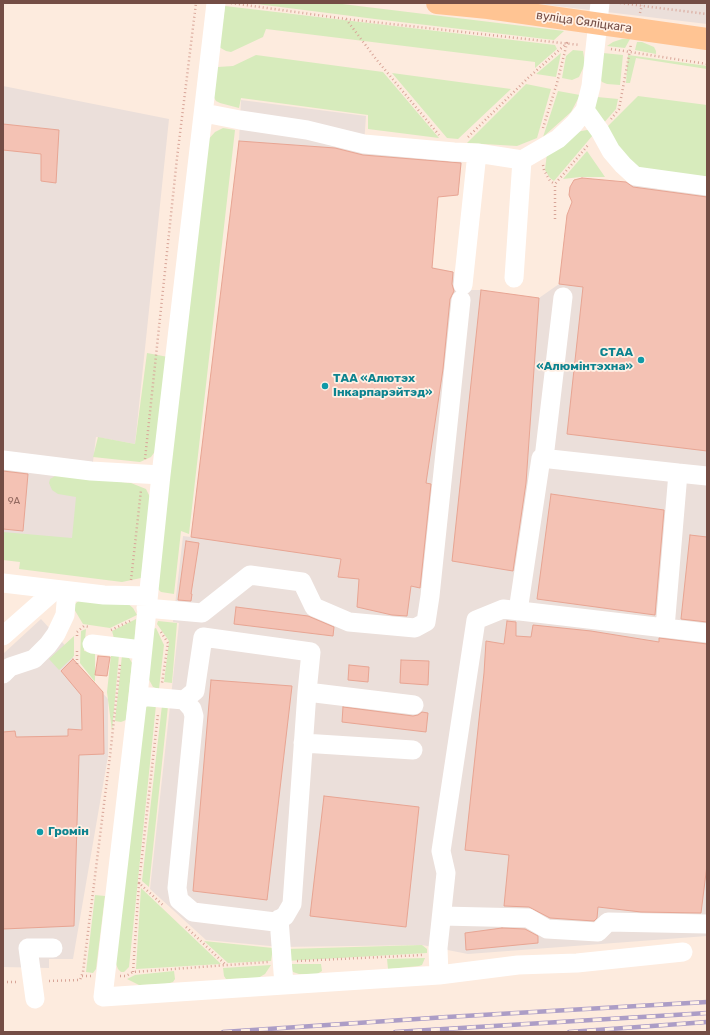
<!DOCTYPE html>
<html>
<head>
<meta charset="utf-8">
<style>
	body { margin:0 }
	#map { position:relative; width:710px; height:1035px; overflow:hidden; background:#fdebde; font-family:Rubik,sans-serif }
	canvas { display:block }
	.frame { position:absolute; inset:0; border:4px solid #744d45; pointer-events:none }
</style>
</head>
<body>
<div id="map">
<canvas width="710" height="1035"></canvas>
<div class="frame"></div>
</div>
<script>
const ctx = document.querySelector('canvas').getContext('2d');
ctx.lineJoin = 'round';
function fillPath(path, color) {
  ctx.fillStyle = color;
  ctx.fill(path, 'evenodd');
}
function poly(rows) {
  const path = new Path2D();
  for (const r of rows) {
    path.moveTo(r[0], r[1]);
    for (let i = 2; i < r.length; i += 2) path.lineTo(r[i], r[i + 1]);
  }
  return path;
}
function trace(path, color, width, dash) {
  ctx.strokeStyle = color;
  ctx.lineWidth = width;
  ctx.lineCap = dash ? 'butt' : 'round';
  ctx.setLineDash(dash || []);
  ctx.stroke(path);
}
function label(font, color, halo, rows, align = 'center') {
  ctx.font = font + ' Rubik,sans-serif';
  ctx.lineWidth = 3.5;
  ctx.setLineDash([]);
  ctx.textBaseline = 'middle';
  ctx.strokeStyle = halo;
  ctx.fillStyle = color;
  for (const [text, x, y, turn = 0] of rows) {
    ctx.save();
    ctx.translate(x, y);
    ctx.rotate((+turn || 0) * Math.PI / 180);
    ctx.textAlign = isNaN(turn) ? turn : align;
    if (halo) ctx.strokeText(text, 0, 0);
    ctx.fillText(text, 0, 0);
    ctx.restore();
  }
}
fillPath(poly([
	[531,3,707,3,707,24],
	[3,86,169,119,135,444,96,437,81,560,3,551],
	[241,100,366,116,364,144,462,160,458,195,438,197,432,267,454,272,455,290,481,290,539,298,559,284,567,215,572,202,569,195,570,187,574,180,582,178,657,185,657,189,707,195,707,936,468,954,422,945,281,947,206,940,150,889,179,623,173,622,183,536,191,537,239,141],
	[41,619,73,654,73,660,108,699,108,756,73,959,49,959,49,968,3,967,3,654]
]), '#ebdfda');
fillPath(poly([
	[249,3,334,3,564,31,554,40,375,19],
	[225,6,555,45,557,49,535,68,535,62,266,29,263,37,231,52,226,51,219,47],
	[622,39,630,39,625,48,607,46,613,42],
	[637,42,642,42,654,47,656,51,656,54,635,50],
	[573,50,583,51,585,64,579,77,572,80,562,78,566,56],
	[561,53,556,77,536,74],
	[603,53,623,55,620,85,607,84,602,82,599,76],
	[256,55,383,72,439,138,368,129,368,115,241,98,239,108,220,103,216,101,213,96,215,71,218,67,233,66],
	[628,55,707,66,707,69,636,58,630,83,626,83],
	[392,73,511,89,458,139,447,138],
	[526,84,551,89,537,138,517,146,467,143],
	[558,91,580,95,571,112,543,137],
	[638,96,707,105,707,177,636,169,605,129],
	[597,97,618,99,616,109,602,125,594,111],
	[223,128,235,130,189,534,181,531,174,594,161,592,156,587,206,142,215,132],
	[587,130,591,131,593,135,554,181,550,178,545,170,547,153,576,132],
	[587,151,605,177,580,177,563,179],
	[147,353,168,357,156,450,151,457,140,462,93,457,98,437,135,444],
	[57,475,131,483,146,489,151,499,141,578,122,582,19,569,20,562,3,560,3,532,72,538,76,497,58,494,52,490,49,483,50,479],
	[81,599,126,602,133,608,137,615,110,628,83,624,74,609,75,604],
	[136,619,135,641,115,642,112,631],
	[158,621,177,623,172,683,164,682,169,641,157,624],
	[156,628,164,645,159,689,153,687,147,676,153,629],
	[86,629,84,651,95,653,95,682,80,663,81,631],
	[74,636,74,656,59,670,49,659],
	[111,655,119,655,112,731,107,692],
	[122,655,128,656,132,663,126,720,121,722,115,721],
	[156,705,129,967,124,972,121,972,118,969,113,956,143,712,147,706],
	[162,705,168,706,149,887,142,881],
	[141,888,221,964,136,969],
	[95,895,105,896,96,969,93,973,86,972],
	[204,941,273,948,271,961,228,963],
	[422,945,427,949,427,953,286,961,287,949],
	[425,958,422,965,419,966,388,969,387,959],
	[289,964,321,964,322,971,317,974,299,974,293,972],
	[271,965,265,974,258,978,226,979,224,976,223,968],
	[174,971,175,979,173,982,166,984,139,985,127,979,135,975]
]), '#d7ebbc');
const building = poly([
	[3,124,59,130,56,183,41,181,41,154,3,150,3,124],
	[239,141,335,148,363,155,461,163,458,195,438,197,432,268,453,272,452,284,454,291,450,299,443,369,426,483,431,484,420,588,411,586,407,616,392,615,357,607,359,579,338,577,341,559,191,537,239,141],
	[582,178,626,182,633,187,707,197,707,451,567,434,583,287,559,284,567,215,572,202,569,195,570,187,574,180,582,178],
	[481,290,539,298,526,483,513,571,452,561,481,290],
	[3,471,28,474,23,531,3,529,3,471],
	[551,494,664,510,655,615,537,599,551,494],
	[690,535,707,537,707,622,681,619,690,535],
	[186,541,199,543,191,594,192,594,191,601,178,600,186,541],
	[236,607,308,616,334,627,333,636,234,624,236,607],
	[507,621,516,622,516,636,531,637,533,625,591,631,659,642,659,638,707,644,707,865,701,913,641,912,598,907,597,918,594,921,550,918,529,907,504,906,509,855,465,850,484,673,486,641,504,644,507,621],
	[98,656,110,657,107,676,95,675,98,656],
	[73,659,103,692,104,754,79,755,74,926,3,929,3,732,15,731,16,737,68,736,68,729,82,730,81,695,61,671,73,659],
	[401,660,429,661,428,685,400,683,401,660],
	[349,665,369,667,368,682,348,680,349,665],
	[211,680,292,686,267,900,193,891,211,680],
	[343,707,413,716,418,715,422,712,428,713,426,732,342,722,343,707],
	[324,796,419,807,406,927,310,916,324,796],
	[502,928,525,929,538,936,538,943,466,950,465,933,502,928]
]);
fillPath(building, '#f4c2b4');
trace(building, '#e8a593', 1);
trace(poly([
	[231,3,346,19,580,45],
	[620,3,707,14],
	[640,13,642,5],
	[346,19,376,59,439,135],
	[611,49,707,64],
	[611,119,619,109,631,44],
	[468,137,528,78,567,43,557,83,543,128],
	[543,165,544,170,550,181,555,184],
	[555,219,555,184,589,144],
	[145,459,177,158,196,3],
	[131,580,141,490],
	[111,630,130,621],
	[161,632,168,643,162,683],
	[77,636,77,632,84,626,90,627],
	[77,651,77,665],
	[139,883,158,714],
	[186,927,226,965],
	[297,961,423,955],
	[133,972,139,883,164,906],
	[82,976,91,976],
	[120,976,126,976,133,972,268,962],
	[49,981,80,980,83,972,110,756,120,664],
	[3,982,18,982]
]), '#d8a598', 2.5, [1, 3]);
trace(poly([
	[216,3,161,475,138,696,103,997,284,985,279,919],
	[600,3,591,86,585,110,600,131,611,151,623,165,635,176,707,186],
	[204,113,240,120,307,130,364,144,454,152,477,153,522,160,558,139,574,124,585,110],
	[514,278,522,160],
	[463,285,477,153],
	[544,458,563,297],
	[3,460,91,471,161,475],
	[707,476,678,473,665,628,707,633],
	[3,583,104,595,148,596],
	[146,608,202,613,250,575,302,582,314,607,349,622,415,628,426,622,430,596,461,300],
	[518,611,541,458,678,473],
	[3,636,55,590],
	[92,644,142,650],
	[3,674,10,667,34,659,48,645,56,634,65,615,67,591],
	[307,692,414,705],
	[138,696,184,700,192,709,194,716,177,888,179,900,193,912,275,922,285,916,292,904,307,692,311,652,203,637,195,691,184,700],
	[303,743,413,750],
	[442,916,528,918,547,929,598,932,608,922,707,924],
	[439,975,518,965,577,963,683,952],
	[284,985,439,975,438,948,446,873,441,851,476,620,503,609,665,628],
	[35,999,28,948,53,948]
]), '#fff', 19);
trace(poly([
	[437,3,488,8,707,39]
]), '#ffc493', 22);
const rail = poly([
	[223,1032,447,1017,707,1002],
	[395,1032,707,1013],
	[569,1032,707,1022]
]);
trace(rail, '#ac9dc6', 4.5);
trace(rail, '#fff0e5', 3, [9]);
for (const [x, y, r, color] of [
	[641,360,4,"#0f9aa8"],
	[325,386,4,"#0f9aa8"],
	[40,832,4,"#0f9aa8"]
]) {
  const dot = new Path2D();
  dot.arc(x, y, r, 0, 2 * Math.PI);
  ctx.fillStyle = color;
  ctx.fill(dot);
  trace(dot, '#fff0e5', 1.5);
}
label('10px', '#946a61', null, [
	["9А",14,501]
]);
label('12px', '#744d45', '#fff0e5', [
	["вуліца Сяліцкага",584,22,8]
]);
label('bold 12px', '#0d838f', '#fff0e5', [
	["СТАА",633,353,"right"],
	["«Алюмінтэхна»",633,367,"right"],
	["ТАА «Алютэх",333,379],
	["Інкарпарэйтэд»",333,393],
	["Громін",48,832]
], 'left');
</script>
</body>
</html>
